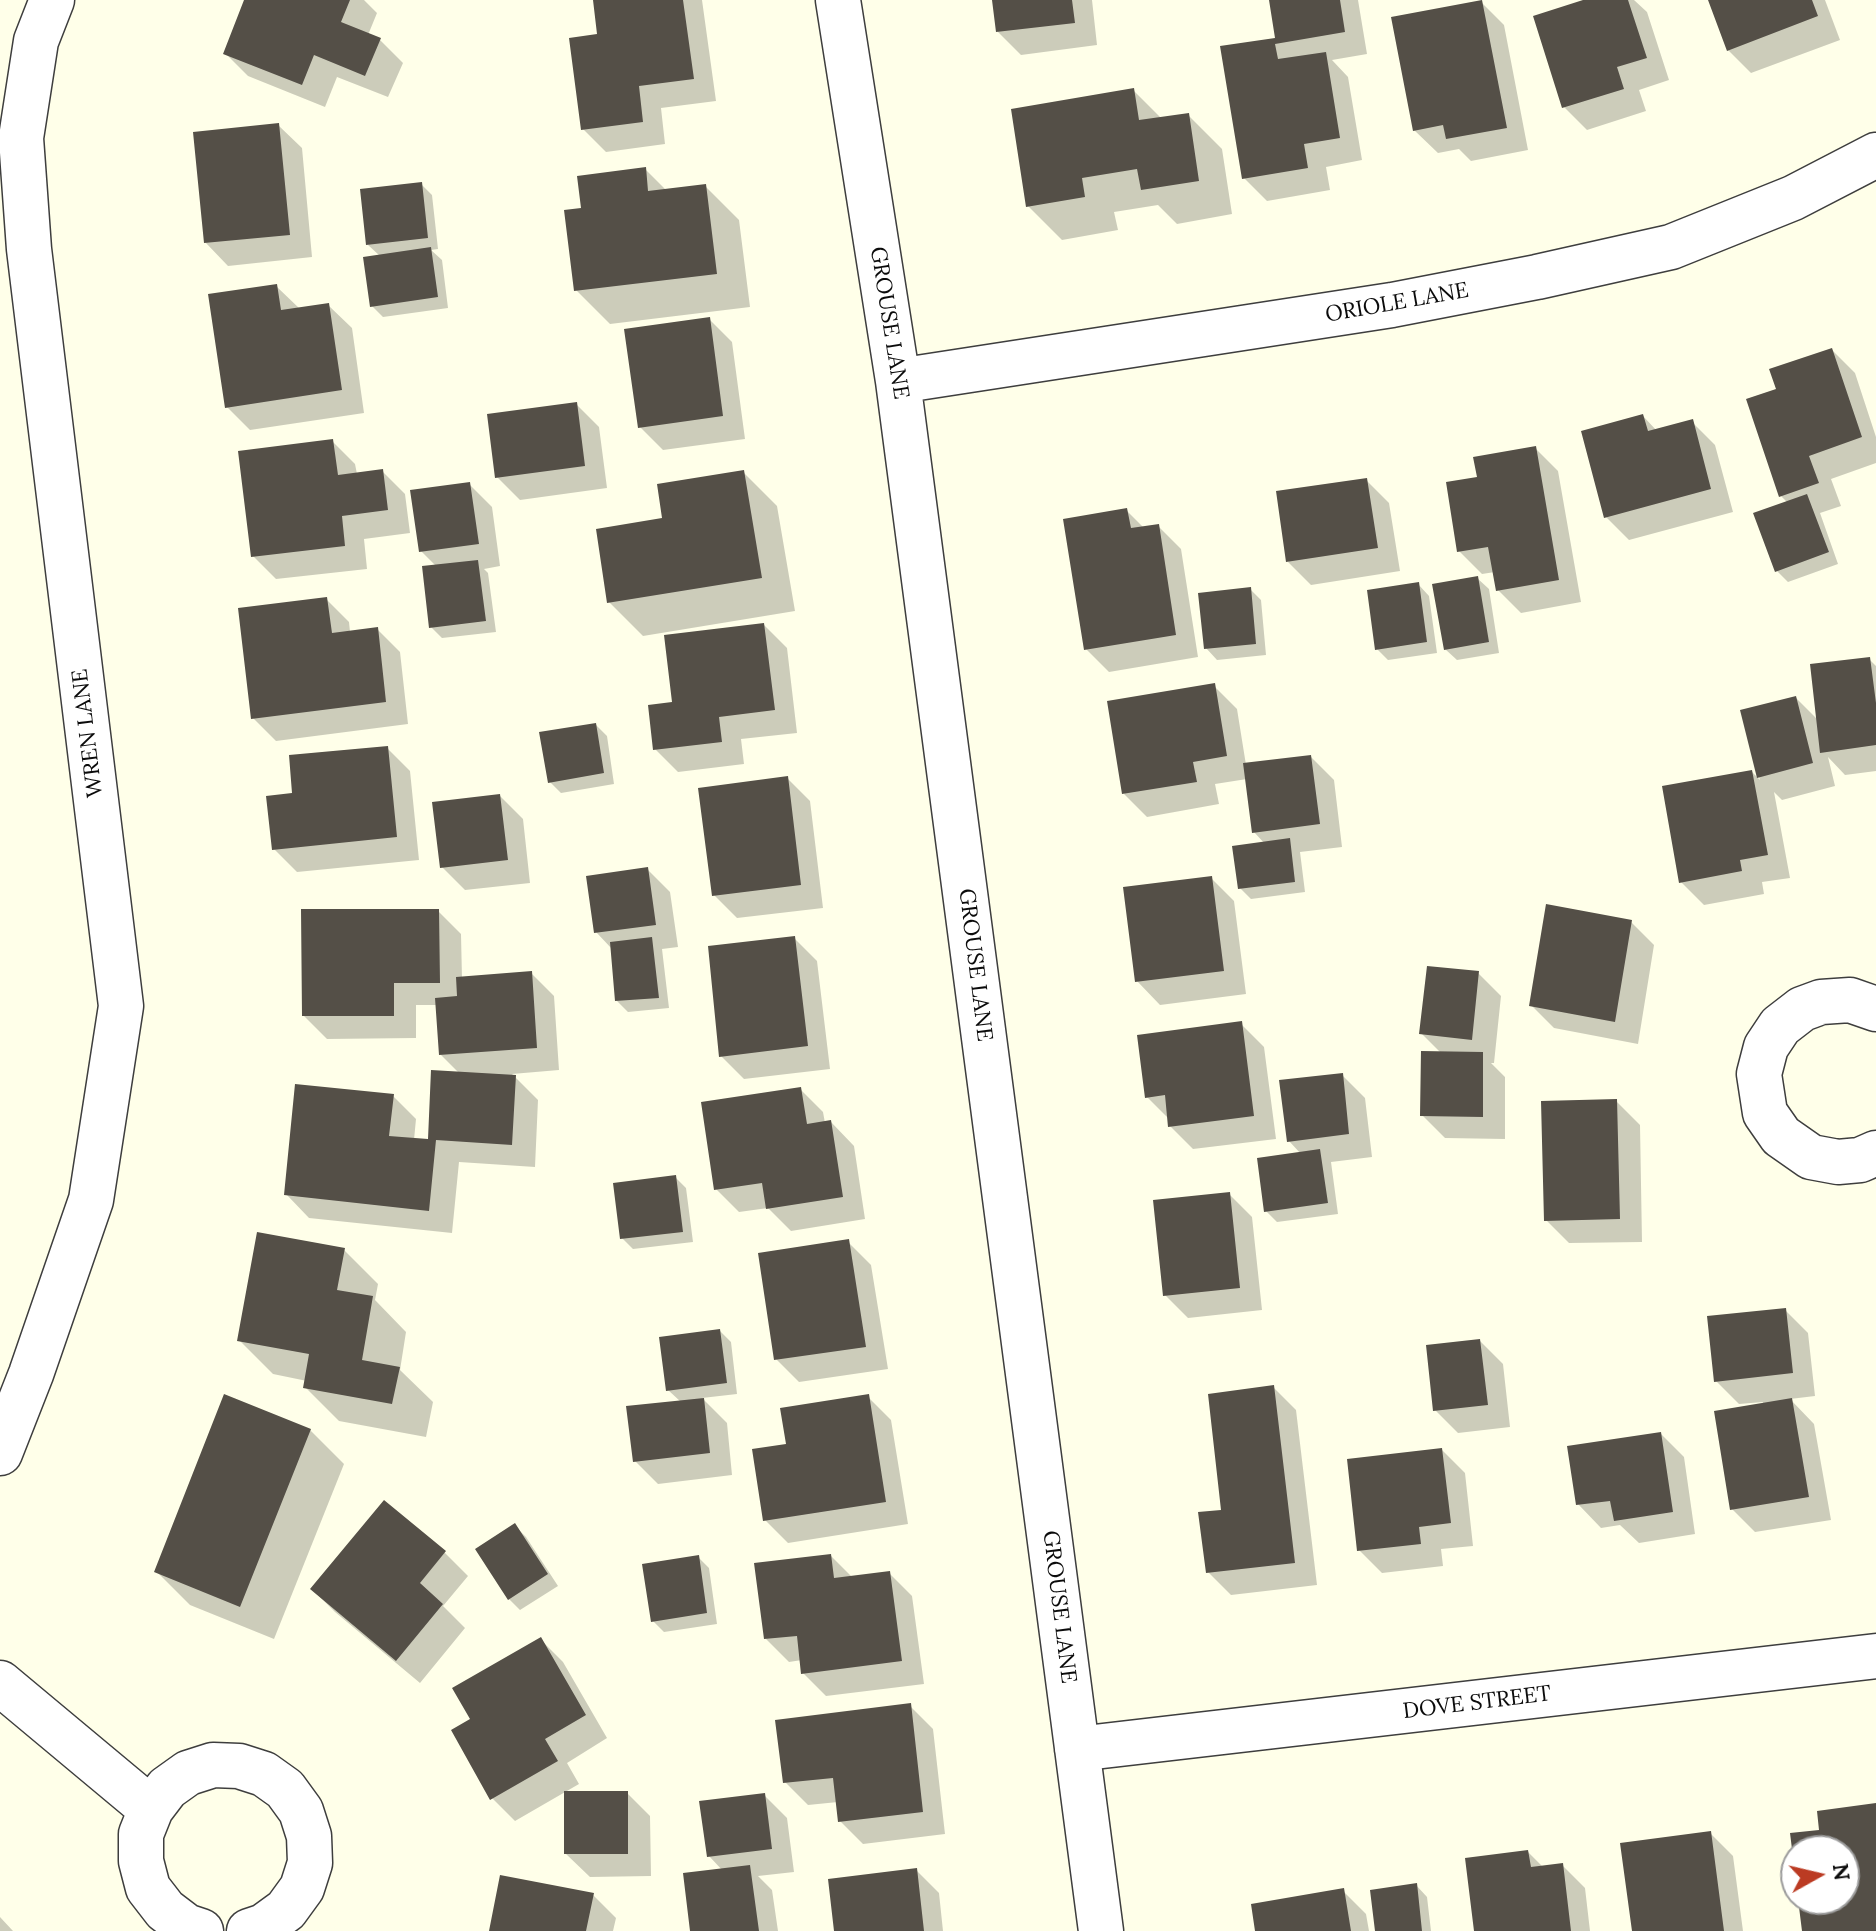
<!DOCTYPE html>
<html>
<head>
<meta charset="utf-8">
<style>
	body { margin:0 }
	#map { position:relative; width:1876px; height:1931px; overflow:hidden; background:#ffffe9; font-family:Lora,serif }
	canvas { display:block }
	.north { position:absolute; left:1780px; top:1835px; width:80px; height:80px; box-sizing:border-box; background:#fff; border:2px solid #9d9d9d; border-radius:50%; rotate:82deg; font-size:22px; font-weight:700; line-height:32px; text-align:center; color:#0b0b0b }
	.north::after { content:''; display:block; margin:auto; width:28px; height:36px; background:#bb3b23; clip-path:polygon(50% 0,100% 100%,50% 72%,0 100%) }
</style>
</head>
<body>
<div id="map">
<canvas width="1876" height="1931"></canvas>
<div class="north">N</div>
</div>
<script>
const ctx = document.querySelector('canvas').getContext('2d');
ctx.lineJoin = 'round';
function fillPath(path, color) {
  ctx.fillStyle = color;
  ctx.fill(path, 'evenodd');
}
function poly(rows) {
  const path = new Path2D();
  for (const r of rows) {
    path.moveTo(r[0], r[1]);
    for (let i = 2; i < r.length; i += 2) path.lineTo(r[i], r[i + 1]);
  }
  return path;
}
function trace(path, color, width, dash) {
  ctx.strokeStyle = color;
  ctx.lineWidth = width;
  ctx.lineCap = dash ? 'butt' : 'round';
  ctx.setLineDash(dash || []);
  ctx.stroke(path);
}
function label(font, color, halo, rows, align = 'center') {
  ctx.font = font + ' Lora,serif';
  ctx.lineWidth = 8;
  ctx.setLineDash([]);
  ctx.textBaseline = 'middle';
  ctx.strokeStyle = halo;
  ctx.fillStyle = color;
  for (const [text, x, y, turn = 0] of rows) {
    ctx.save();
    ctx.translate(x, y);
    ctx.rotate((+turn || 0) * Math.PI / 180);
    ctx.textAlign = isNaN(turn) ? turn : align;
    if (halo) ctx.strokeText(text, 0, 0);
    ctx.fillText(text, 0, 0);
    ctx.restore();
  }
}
fillPath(poly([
	[247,0,364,0,377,13,368,35,380,40,403,63,388,97,337,77,325,107,248,76,225,53],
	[595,0,702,0,716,101,661,108,665,144,606,152,583,129,599,36],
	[994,0,1092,0,1097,45,1021,55,998,32],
	[1271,0,1358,0,1367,54,1332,60,1348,77,1362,160,1326,167,1330,190,1267,201,1244,178,1223,48,1278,40],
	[1590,0,1634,0,1647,12,1669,80,1639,90,1646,111,1587,130,1564,107],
	[1710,0,1825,0,1840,40,1751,73,1728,50],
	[1481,2,1504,25,1528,150,1471,161,1459,149,1438,153,1414,130],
	[1133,90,1162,119,1188,115,1222,149,1232,214,1177,224,1158,205,1114,212,1118,230,1062,240,1028,206],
	[278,125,302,148,312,257,228,266,205,242],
	[645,169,667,191,705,186,739,220,750,307,610,324,576,290,583,210],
	[421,184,432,195,438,249,431,250,442,260,448,308,383,317,372,306,380,256,368,245],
	[276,286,300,309,328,305,352,328,364,413,250,430,227,407],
	[709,319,732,342,745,439,663,450,640,427],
	[1832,350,1855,373,1876,437,1876,463,1831,479,1841,506,1820,513,1838,564,1788,582,1777,571,1788,503,1781,496,1779,390],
	[576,404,599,427,607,488,520,500,497,477],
	[1643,416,1657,431,1692,422,1715,445,1733,512,1629,540,1606,517],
	[332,441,355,464,357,474,382,471,405,494,410,533,364,539,367,569,276,579,253,556],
	[1535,448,1558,471,1581,602,1521,613,1498,590,1495,572,1482,574,1459,551,1479,479],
	[743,472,777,506,795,611,643,636,609,602],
	[1366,480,1389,503,1400,571,1311,585,1288,562],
	[469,484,492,507,500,566,484,569,488,573,496,632,442,638,431,627,436,566,421,551],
	[1126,510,1144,528,1158,526,1181,549,1198,657,1109,672,1086,649],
	[1477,578,1489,589,1499,653,1457,660,1445,649],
	[1418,584,1429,596,1437,653,1388,660,1377,649],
	[1250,589,1261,600,1266,655,1217,660,1206,648],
	[326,599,349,622,350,632,377,629,400,652,408,724,276,741,253,718],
	[764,625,787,648,797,733,741,739,744,764,678,772,655,749,674,704],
	[1869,659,1876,666,1876,771,1845,775,1828,757,1835,786,1782,800,1774,792,1790,878,1762,882,1764,894,1704,905,1681,882,1752,772,1760,780,1743,712,1796,698,1819,721],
	[1214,686,1237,709,1246,765,1311,757,1334,780,1342,847,1300,852,1305,892,1251,899,1240,888,1265,844,1254,832,1247,779,1215,784,1219,804,1147,817,1124,794],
	[596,725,607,736,614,784,561,793,550,782],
	[387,748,410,771,419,860,297,872,274,849],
	[787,778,810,801,823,908,737,918,714,895],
	[500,796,523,819,530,883,465,890,442,867],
	[647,869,670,892,678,947,662,949,669,1008,628,1012,617,1001,612,949,596,932],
	[1211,878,1234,901,1246,994,1160,1005,1137,981],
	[438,911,461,934,462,979,531,973,554,996,559,1070,512,1074,538,1100,535,1167,459,1162,452,1233,309,1218,286,1194,393,1096,416,1119,414,1140,430,1142,460,1074,441,1055,438,1005,416,1005,416,1038,327,1039,304,1016],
	[1631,922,1654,945,1638,1044,1554,1028,1531,1005],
	[794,938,817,961,830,1069,744,1079,721,1056],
	[1478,973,1501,996,1494,1063,1491,1063,1505,1077,1505,1139,1445,1138,1422,1115,1441,1053,1421,1033],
	[1241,1024,1264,1047,1276,1139,1193,1149,1170,1126,1169,1119,1147,1097],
	[1342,1075,1365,1098,1372,1157,1331,1162,1338,1214,1277,1222,1266,1211,1301,1154,1289,1141],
	[800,1089,823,1112,825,1123,831,1122,854,1146,865,1219,791,1231,768,1208,739,1212,716,1189],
	[1617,1102,1640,1125,1642,1242,1569,1243,1546,1220],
	[675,1177,686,1188,693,1242,633,1249,622,1238],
	[1229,1194,1252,1217,1262,1310,1188,1318,1165,1295],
	[848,1242,871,1265,888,1369,799,1382,776,1359],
	[344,1250,378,1284,375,1300,406,1332,400,1370,433,1402,426,1437,339,1421,305,1387,307,1381,273,1374,239,1340],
	[1785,1310,1808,1333,1815,1396,1790,1399,1814,1424,1831,1520,1755,1532,1732,1509,1763,1402,1739,1404,1716,1381],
	[720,1331,731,1342,737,1394,702,1398,727,1423,732,1475,658,1484,635,1461,681,1402,668,1390],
	[1480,1341,1503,1364,1510,1427,1458,1433,1435,1410],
	[1273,1387,1296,1410,1317,1585,1231,1595,1208,1572],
	[868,1397,891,1420,908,1524,788,1543,765,1520,789,1445],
	[310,1430,344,1464,274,1639,190,1605,156,1571],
	[1661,1434,1684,1457,1695,1534,1639,1543,1620,1525,1601,1528,1578,1504],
	[1442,1450,1465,1473,1473,1546,1441,1549,1443,1566,1382,1573,1359,1550],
	[384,1502,445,1553,468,1576,443,1606,465,1628,420,1683,335,1612,312,1589],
	[515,1526,526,1537,558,1586,520,1610,509,1599],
	[831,1556,852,1577,889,1573,912,1596,924,1684,826,1696,803,1673,802,1660,789,1662,766,1639],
	[698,1557,709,1568,717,1624,664,1632,653,1621],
	[540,1639,563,1662,607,1738,567,1763,579,1784,515,1821,492,1798,473,1720],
	[910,1706,933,1729,945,1834,863,1844,840,1821,838,1802,808,1805,785,1782],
	[627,1793,650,1816,651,1876,590,1877,566,1854],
	[764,1795,787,1818,794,1872,758,1876,772,1890,778,1931,692,1931,723,1871,709,1856],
	[1710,1833,1733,1856,1743,1931,1634,1931],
	[1528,1852,1543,1867,1562,1865,1585,1888,1590,1931,1476,1931],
	[916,1870,939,1893,943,1931,836,1931],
	[1416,1885,1427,1897,1431,1931,1377,1931],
	[1343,1891,1366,1914,1369,1931,1257,1931],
	[593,1895,616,1918,613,1931,491,1931],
	[0,1917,13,1931,0,1931]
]), '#0003');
fillPath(poly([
	[244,0,350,0,341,22,381,38,365,76,314,55,302,85,223,54],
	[593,0,683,0,694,79,639,86,643,122,581,130,569,38,597,34],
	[992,0,1072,0,1075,23,996,32],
	[1269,0,1340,0,1345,32,1275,44,1278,59,1326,52,1340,138,1304,144,1308,168,1242,179,1220,46,1275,38],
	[1482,0,1507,128,1446,139,1443,125,1413,131,1391,17],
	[1583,0,1628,0,1647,58,1617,67,1624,89,1562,108,1533,16],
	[1708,0,1812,0,1818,16,1727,51],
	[1134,88,1139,120,1189,113,1199,181,1141,190,1137,169,1082,178,1085,197,1026,207,1011,109],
	[279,123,290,235,204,243,193,132],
	[646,167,648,191,706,184,717,274,574,291,564,210,581,208,577,176],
	[422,182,428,238,366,245,360,189],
	[431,247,438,297,370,307,363,257],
	[277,284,281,310,329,303,342,390,225,408,208,294],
	[710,317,723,416,638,428,624,329],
	[1832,348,1862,437,1809,456,1819,483,1779,497,1746,399,1776,389,1769,369],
	[577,402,585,466,495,478,487,414],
	[1643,414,1648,431,1693,419,1711,489,1604,518,1581,431],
	[333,439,338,475,383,469,388,510,342,516,345,546,251,557,238,451],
	[1536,446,1559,580,1496,591,1488,547,1457,552,1446,482,1477,477,1473,457],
	[744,470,762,578,607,603,596,529,662,518,657,484],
	[1367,478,1378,548,1286,562,1276,491],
	[470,482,479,544,419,552,410,490],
	[1807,494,1829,552,1775,572,1753,513],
	[1127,508,1131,528,1159,524,1176,635,1084,650,1063,519],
	[478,560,486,621,429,628,422,566],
	[1478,576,1489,642,1444,650,1432,584],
	[1419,582,1427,642,1375,650,1367,590],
	[1251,587,1256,644,1204,649,1198,593],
	[327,597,332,633,378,627,386,702,251,719,238,608],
	[764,623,775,710,719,717,722,742,653,750,648,705,672,702,664,635],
	[1870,657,1876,703,1876,745,1820,753,1810,664],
	[1215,683,1227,756,1193,762,1197,782,1122,794,1107,701],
	[1796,696,1813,763,1757,778,1740,710],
	[596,723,604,773,548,783,539,732],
	[388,746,397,837,272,850,266,796,292,793,289,755],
	[1311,755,1320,824,1252,833,1243,763],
	[1752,770,1768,855,1740,860,1742,871,1679,883,1662,786],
	[788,776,801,885,712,896,698,788],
	[500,794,508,860,440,868,432,802],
	[1290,838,1295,882,1238,889,1232,846],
	[648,867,656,925,594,933,586,876],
	[1212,876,1224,971,1135,982,1123,887],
	[1546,904,1632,920,1615,1022,1529,1006],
	[301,909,439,909,440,983,394,983,394,1016,302,1016],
	[795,936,808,1046,719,1057,708,946],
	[652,937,659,998,615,1001,610,942],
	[1427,966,1479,971,1472,1040,1419,1034],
	[532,971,537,1048,439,1055,435,998,457,996,456,977],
	[1242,1021,1254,1116,1168,1127,1165,1095,1145,1098,1137,1035],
	[1421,1051,1483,1052,1483,1117,1420,1116],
	[431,1070,516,1075,512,1145,436,1140,429,1211,284,1195,295,1084,394,1094,389,1136,428,1139],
	[1343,1073,1349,1134,1287,1142,1279,1080],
	[801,1087,807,1124,831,1120,843,1197,766,1209,762,1183,714,1190,701,1102],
	[1617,1099,1620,1219,1544,1221,1541,1101],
	[1320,1149,1328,1203,1264,1212,1257,1158],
	[676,1175,683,1232,620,1239,613,1183],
	[1230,1192,1240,1288,1163,1296,1153,1200],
	[257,1232,345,1248,337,1290,373,1296,362,1360,400,1367,392,1404,303,1388,309,1354,237,1341],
	[849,1239,866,1347,774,1360,758,1253],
	[1786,1308,1793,1373,1714,1382,1707,1316],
	[720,1329,727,1383,666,1391,659,1337],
	[1480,1339,1488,1405,1433,1411,1426,1345],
	[1274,1385,1295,1563,1206,1573,1198,1512,1221,1510,1208,1394],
	[224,1394,311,1429,240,1607,154,1572],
	[869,1394,886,1502,763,1521,752,1449,786,1444,780,1408],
	[704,1398,710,1453,633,1462,626,1406],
	[1792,1398,1809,1497,1730,1510,1714,1411],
	[1661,1432,1673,1512,1614,1521,1610,1501,1576,1505,1567,1446],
	[1442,1448,1451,1523,1419,1527,1421,1544,1357,1551,1347,1459],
	[384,1500,446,1551,420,1583,443,1604,396,1661,310,1589],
	[515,1523,548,1574,508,1600,475,1549],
	[831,1554,834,1578,890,1571,902,1661,801,1674,797,1636,764,1639,754,1563],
	[699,1555,707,1613,651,1622,642,1564],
	[541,1637,586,1715,545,1739,558,1761,490,1800,451,1730,470,1719,452,1688],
	[911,1703,923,1812,838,1822,833,1778,783,1783,775,1720],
	[564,1791,628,1791,628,1854,564,1854],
	[765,1793,772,1849,707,1857,699,1801],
	[1876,1803,1876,1931,1802,1931,1798,1899,1844,1899,1844,1851,1796,1851,1794,1865,1790,1833,1819,1830,1817,1811],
	[1711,1831,1724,1931,1632,1931,1620,1843],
	[1528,1850,1531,1867,1563,1863,1571,1931,1474,1931,1465,1858],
	[750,1865,759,1931,690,1931,683,1873],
	[917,1868,924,1931,834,1931,828,1879],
	[500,1875,594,1893,586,1931,489,1931],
	[1417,1883,1422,1931,1375,1931,1370,1890],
	[1344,1888,1351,1931,1255,1931,1251,1904]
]), '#544f47');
const minor = poly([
	[838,0,898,381,1101,1931],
	[898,381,1392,305,1537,277,1671,247,1793,198,1876,155],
	[1876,1009,1850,1000,1821,1002,1802,1009,1780,1026,1766,1047,1759,1074,1765,1113,1781,1136,1811,1157,1838,1162,1860,1160,1876,1153],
	[0,1453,31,1374,91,1200,121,1006,29,249,21,138,36,41,52,0],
	[0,1683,151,1809],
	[1077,1749,1876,1656],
	[201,1931,186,1926,165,1910,148,1888,141,1861,141,1834,151,1809,167,1788,188,1773,213,1765,239,1766,264,1774,285,1789,301,1811,309,1836,310,1863,302,1888,286,1910,264,1926,249,1931]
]);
trace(minor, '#3e3e3e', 47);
trace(minor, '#fff', 44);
label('22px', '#0b0b0b', '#fff', [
	["ORIOLE LANE",1397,303,-10],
	["GROUSE LANE",889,323,81],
	["WREN LANE",88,733,-97],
	["GROUSE LANE",975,965,83],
	["GROUSE LANE",1059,1607,83],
	["DOVE STREET",1477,1703,-7]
]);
</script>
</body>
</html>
